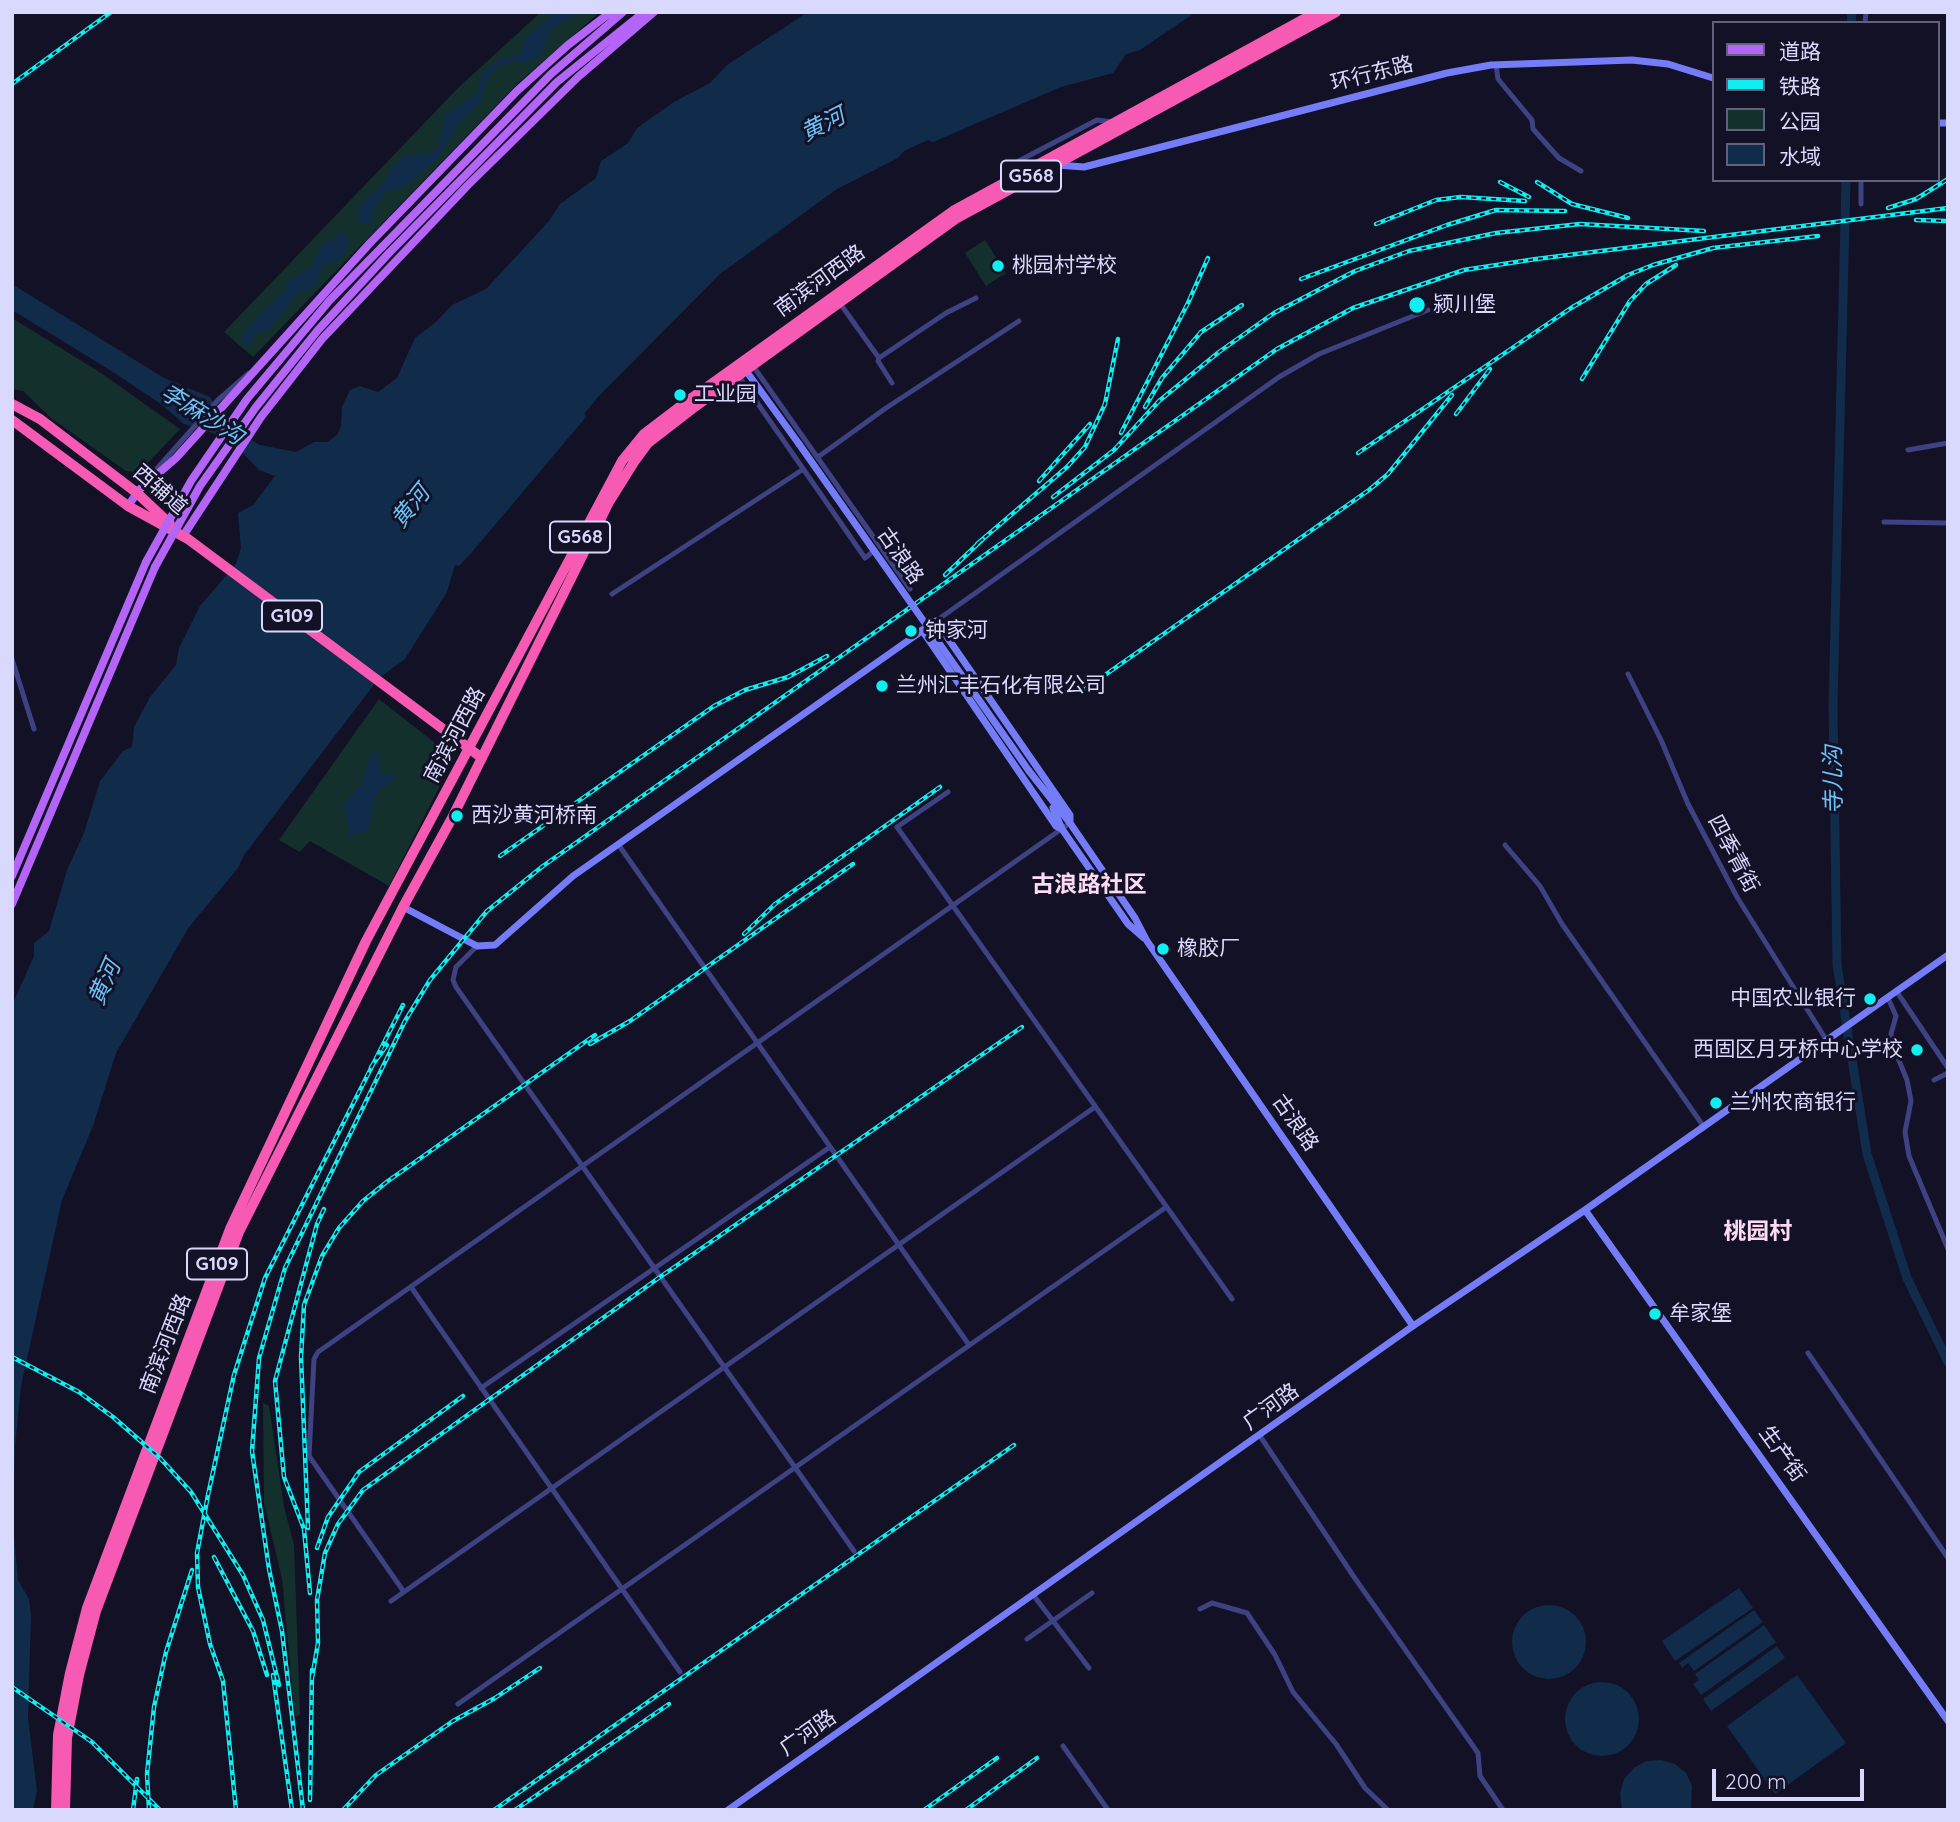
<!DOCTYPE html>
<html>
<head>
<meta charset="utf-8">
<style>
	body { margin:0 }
	#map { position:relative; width:1960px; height:1822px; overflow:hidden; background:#131126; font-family:Quicksand,"Noto Sans SC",sans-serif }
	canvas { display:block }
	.frame { position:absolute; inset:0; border:14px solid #d9d8fd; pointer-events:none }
	.legend { position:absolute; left:1712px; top:21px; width:228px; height:161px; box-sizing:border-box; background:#131126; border:2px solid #62617c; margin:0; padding:9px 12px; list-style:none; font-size:21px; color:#d9d8fd }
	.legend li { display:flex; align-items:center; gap:14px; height:35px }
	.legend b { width:35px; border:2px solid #62617c }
	.scale { position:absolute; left:1712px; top:1769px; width:152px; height:32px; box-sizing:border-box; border:4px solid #d9d8fd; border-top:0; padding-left:9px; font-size:21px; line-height:24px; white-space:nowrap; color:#d9d8fd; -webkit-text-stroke:5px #131126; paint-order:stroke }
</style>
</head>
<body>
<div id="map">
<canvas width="1960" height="1822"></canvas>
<div class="frame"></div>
<ul class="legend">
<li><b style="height:9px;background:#b465f7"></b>道路</li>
<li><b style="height:9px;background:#0feff2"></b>铁路</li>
<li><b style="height:19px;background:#14302d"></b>公园</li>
<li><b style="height:19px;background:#112b4a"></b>水域</li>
</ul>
<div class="scale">200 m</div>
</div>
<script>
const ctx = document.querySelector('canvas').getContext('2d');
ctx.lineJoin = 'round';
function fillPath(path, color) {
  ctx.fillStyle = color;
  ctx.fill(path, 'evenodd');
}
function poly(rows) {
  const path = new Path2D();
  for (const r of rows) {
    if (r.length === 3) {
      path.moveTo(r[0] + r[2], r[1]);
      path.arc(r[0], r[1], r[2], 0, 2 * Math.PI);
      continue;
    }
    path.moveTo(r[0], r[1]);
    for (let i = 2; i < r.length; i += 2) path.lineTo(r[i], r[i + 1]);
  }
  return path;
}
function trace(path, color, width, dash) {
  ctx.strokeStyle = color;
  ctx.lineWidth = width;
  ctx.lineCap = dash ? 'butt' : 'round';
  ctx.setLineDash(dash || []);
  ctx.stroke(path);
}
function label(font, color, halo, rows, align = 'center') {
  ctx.font = font + ' Quicksand,"Noto Sans SC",sans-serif';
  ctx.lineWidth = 6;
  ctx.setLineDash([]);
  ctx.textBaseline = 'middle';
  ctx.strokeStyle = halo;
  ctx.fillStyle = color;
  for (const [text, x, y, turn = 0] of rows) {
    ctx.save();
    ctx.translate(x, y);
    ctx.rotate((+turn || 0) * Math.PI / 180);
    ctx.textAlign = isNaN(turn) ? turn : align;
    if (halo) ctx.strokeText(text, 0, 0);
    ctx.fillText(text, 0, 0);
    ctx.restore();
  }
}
fillPath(poly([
	[541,12,600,12,518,83,253,357,224,332,458,88],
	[985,240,1006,273,986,286,965,253],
	[12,318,101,373,180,429,144,467,134,472,126,471,51,418,23,391,12,389],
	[379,699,454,758,389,886,310,841,300,852,279,840],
	[263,1403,269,1406,284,1507,294,1545,300,1715,295,1717,282,1579,264,1503]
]), '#14302d');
fillPath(poly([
	[557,12,582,12,552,28,540,56,526,63,517,61,507,63,495,69,489,76,480,103,460,123,438,158,404,187,386,192,373,211,373,221,362,224,358,221,359,205,381,187,388,173,405,155,431,153,440,144,444,115,478,94,483,72,500,59,520,55,525,38],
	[808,12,1196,12,1140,50,1126,54,1113,73,1061,87,933,142,928,140,904,151,898,158,837,189,720,274,598,397,584,414,586,417,473,551,459,566,455,565,447,592,405,659,379,678,244,855,238,868,189,927,116,1053,93,1126,62,1200,21,1386,15,1446,13,1525,18,1580,29,1599,31,1616,28,1718,37,1791,33,1810,12,1810,12,1005,34,956,34,943,49,931,67,870,84,833,100,781,123,751,132,747,134,727,150,697,176,665,179,648,200,606,236,564,241,548,238,513,253,505,275,476,259,470,228,438,184,424,161,404,113,372,12,310,12,284,164,378,210,397,226,425,260,445,296,452,314,442,328,442,338,434,341,426,342,407,350,390,360,386,378,392,397,378,415,338,436,322,452,305,486,289,549,221,560,204,596,178,601,161,628,143,637,128,674,102,710,83,727,65],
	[338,234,346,235,349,241,346,252,336,262,325,263,314,288,298,293,269,330,257,333,249,346,244,345,240,338,257,317,284,292,289,280,311,268,321,247],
	[371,754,377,754,381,773,397,773,396,777,375,794,369,829,351,837,344,808,346,800,361,785],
	[1739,1588,1753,1608,1675,1661,1662,1641],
	[1549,1642,37],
	[1754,1610,1763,1622,1694,1671,1688,1663,1682,1668,1679,1663],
	[1764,1625,1776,1642,1701,1695,1693,1684,1699,1680,1695,1674],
	[1777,1646,1785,1658,1711,1711,1703,1699],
	[1797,1675,1846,1743,1775,1794,1727,1726],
	[1602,1719,37],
	[1661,1760,1675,1764,1686,1773,1692,1786,1691,1810,1622,1810,1620,1793,1624,1779,1634,1768,1646,1761]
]), '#112b4a');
trace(poly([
	[1851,23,1852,12],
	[1846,180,1833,705,1837,965,1867,1154,1907,1278,1948,1362]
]), '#112b4a', 9);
trace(poly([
	[1865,23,1866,12],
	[1496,65,1498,79,1532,120,1533,129,1559,158,1581,171],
	[1013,164,1097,120,1112,122],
	[1861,180,1861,204],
	[839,302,879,358,946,313,976,298],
	[879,358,878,361,892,383],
	[751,363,910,589],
	[738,375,865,558,875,550],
	[1908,450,1948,443],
	[818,457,886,408,1019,321],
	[145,482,218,400,249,373],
	[1884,522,1948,523],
	[612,594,802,470],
	[936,621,1279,377,1319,354,1428,310],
	[12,659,34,729],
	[1628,674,1661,740,1688,804,1737,897,1827,1041],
	[948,792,897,827,1232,1299],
	[618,844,969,1345],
	[1505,845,1540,886,1562,924,1704,1127],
	[477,946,456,967,453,980,456,987,854,1551],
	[1897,992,1948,1068],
	[1888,998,1896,1016,1891,1034,1893,1046,1907,1080,1911,1101,1905,1132,1909,1156,1948,1249],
	[1934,1080,1948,1073],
	[411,1287,680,1672],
	[1808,1353,1948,1558],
	[481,1388,830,1147],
	[1260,1436,1354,1577,1478,1753,1480,1776,1503,1810],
	[404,1592,309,1456,314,1359,318,1352,1070,823],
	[1034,1596,1089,1668],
	[391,1601,1095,1107],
	[1200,1609,1212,1603,1247,1613,1275,1655,1293,1692,1336,1744,1365,1788,1388,1810],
	[1027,1639,1092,1593],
	[458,1704,1165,1208],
	[1063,1746,1108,1810]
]), '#3e4283', 5);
trace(poly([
	[1937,123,1948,123],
	[1057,165,1084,167,1447,73,1491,65,1632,60,1668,64,1713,78],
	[744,368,799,444],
	[922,630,1056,826,1062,829],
	[1029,771,1070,823,1135,918,1147,941,1413,1326],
	[1053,808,1062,829,1128,924,1144,938],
	[403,907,477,946,495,945,573,876,936,621,1070,815,1070,823],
	[1585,1210,1948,1721],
	[728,1810,1413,1326,1585,1210,1948,955]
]), '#747cf8', 7);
trace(poly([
	[382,247,551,74,623,12],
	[389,253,557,82,644,12],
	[128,506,139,490,176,458,370,243,517,91,568,45,611,12],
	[183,536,261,417,322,339,468,185,578,77,654,12],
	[12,876,146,562],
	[12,904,155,567]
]), '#b465f7', 8);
trace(poly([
	[12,404,40,419,137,493,170,524],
	[12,420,128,506,188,539,482,758],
	[56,1810,58,1735,70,1673,87,1608,230,1229,366,941,622,461,644,434,686,402,953,211,1317,12],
	[65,1810,67,1738,79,1675,96,1611,239,1232,403,907,452,818,609,502,634,462,648,443,692,409,957,218,1336,12]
]), '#f65ab2', 10);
const rail = poly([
	[12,84,111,12],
	[1500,182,1529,197],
	[1537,182,1572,204,1628,218],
	[1888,208,1916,199,1948,179],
	[1916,220,1948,221],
	[1376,224,1436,200,1461,197,1525,201],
	[1301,279,1447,225,1496,210,1565,211],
	[1582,379,1630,301,1646,284,1676,265],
	[1145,407,1162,378,1201,332,1242,305],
	[1456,414,1490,369],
	[1121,433,1188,303,1208,258],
	[1358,453,1571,308,1628,275,1653,265,1713,248,1818,236],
	[1039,481,1090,424],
	[1053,497,1114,450,1159,401,1219,352,1274,313,1355,271,1409,251,1496,233,1580,224,1704,231],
	[977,544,1067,467,1085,447,1105,404,1118,339],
	[945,575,983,539],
	[1085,689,1369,490,1388,474,1452,395],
	[500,856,714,706,745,690,788,677,827,656],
	[744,934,775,904,940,787],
	[590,1044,630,1021,853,864],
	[371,1067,387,1045],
	[12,1357,79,1392,113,1417,160,1458,191,1492,243,1575,263,1620,279,1685],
	[308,1528,301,1357,304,1305,322,1256,339,1228,363,1201,388,1181,595,1035],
	[317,1548,328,1517,359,1472,463,1396],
	[214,1557,253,1631,267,1675],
	[310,1593,304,1529,284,1477,275,1381,317,1224,324,1209],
	[273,1675,292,1810],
	[312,1678,318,1643,317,1600,325,1553,338,1524,363,1490,660,1277,1022,1027],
	[12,1687,92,1742,160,1810],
	[310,1800,312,1670],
	[133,1810,137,1779],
	[149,1810,147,1774,154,1707,166,1652,192,1570],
	[236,1810,223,1681,210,1644,198,1587,197,1553,208,1495,234,1375,265,1278,403,1005],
	[303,1810,282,1631,269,1569,252,1451,259,1358,285,1268,405,1021,430,980,487,911,543,866,1277,349,1353,308,1464,270,1536,259,1948,208],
	[343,1810,376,1775,453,1721,495,1698,540,1668],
	[494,1810,1014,1445],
	[515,1810,669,1704],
	[924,1810,997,1758],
	[966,1810,1037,1758]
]);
trace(rail, '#0feff2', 4.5);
trace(rail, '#131126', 2, [5]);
trace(poly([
	[799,444,1029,771]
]), '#747cf8', 7);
trace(poly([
	[146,562,191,481,247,399,330,300,382,247],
	[155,567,200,486,256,407,318,330,389,253]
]), '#b465f7', 8);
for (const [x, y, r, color] of [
	[998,266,7,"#0feff2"],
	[1417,305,9,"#0feff2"],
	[680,395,7,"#0feff2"],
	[911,631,7,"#0feff2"],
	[882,686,7,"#0feff2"],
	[457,816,7,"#0feff2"],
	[1163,949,7,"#0feff2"],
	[1870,999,7,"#0feff2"],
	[1917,1050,7,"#0feff2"],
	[1716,1103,7,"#0feff2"],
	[1655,1314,7,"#0feff2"]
]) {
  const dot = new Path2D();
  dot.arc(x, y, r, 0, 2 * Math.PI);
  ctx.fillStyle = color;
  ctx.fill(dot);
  trace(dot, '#131126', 2.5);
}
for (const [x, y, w] of [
	[1031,176,60],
	[580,537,60],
	[292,616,60],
	[217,1264,60]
]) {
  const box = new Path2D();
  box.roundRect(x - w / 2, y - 15.5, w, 31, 5);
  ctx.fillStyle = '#131126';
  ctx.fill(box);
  trace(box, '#d9d8fd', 2);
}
label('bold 19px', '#d9d8fd', null, [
	["G568",1031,176],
	["G568",580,537],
	["G109",292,616],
	["G109",217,1264]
]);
label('21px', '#d9d8fd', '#131126', [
	["环行东路",1372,74,-14],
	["南滨河西路",820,281,-36],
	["西辅道",160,490,41],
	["古浪路",900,556,55],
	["南滨河西路",455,735,-62],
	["四季青街",1733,854,62],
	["古浪路",1295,1123,55],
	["南滨河西路",166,1344,-69],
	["广河路",1271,1407,-36],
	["生产街",1782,1454,54],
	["广河路",808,1733,-35]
]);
label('21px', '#d9d8fd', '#131126', [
	["桃园村学校",1012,266],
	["颍川堡",1433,305],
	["工业园",694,395],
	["钟家河",925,631],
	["兰州汇丰石化有限公司",896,686],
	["西沙黄河桥南",471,816],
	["橡胶厂",1177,949],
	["中国农业银行",1856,999,"right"],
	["西固区月牙桥中心学校",1903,1050,"right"],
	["兰州农商银行",1730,1103],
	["牟家堡",1669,1314]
], 'left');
label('italic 23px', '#6cc2f7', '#131126', [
	["黄河",823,125,-27],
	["李麻沙沟",202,415,32],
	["黄河",411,507,-51],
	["寺儿沟",1834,780,-91],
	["黄河",105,983,-66]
]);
label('bold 23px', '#fddaf3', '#131126', [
	["古浪路社区",1089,885],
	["桃园村",1758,1232]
]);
</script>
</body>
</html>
